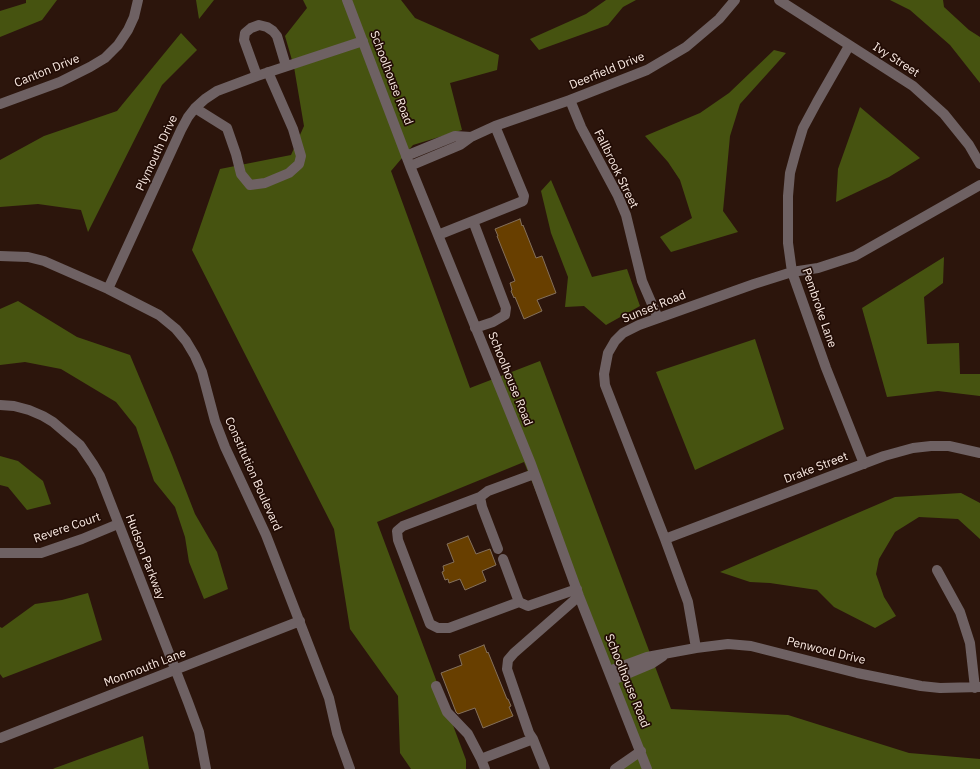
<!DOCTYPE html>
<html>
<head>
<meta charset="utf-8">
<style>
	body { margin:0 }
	canvas { display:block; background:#2c150c }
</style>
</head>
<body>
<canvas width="980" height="769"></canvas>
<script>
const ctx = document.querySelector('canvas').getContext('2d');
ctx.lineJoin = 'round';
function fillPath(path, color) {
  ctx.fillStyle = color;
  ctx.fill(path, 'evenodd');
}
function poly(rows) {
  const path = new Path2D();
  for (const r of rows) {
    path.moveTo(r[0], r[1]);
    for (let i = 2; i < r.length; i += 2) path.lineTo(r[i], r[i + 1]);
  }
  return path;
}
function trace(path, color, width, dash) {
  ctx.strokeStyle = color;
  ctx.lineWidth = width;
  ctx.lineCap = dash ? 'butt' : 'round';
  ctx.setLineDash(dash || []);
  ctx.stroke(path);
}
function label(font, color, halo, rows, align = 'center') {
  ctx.font = font + ' "IBM Plex Sans",sans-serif';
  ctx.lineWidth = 3.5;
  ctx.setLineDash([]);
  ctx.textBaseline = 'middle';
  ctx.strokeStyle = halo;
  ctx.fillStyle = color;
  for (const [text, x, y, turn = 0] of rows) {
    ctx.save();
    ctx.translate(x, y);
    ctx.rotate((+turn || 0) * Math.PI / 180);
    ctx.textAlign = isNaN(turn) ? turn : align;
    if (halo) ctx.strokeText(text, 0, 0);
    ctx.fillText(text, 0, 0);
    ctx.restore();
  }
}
fillPath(poly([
	[26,0,57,0,42,20,0,37,0,11,26,3],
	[196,0,214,0,199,19],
	[303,0,401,0,415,18,499,55,497,70,450,83,462,130,413,145,391,171,470,388,540,361,671,709,788,715,909,753,980,759,980,769,617,769,641,752,524,462,377,522,466,760,466,769,411,769,400,753,398,696,350,629,334,529,192,250,220,169,291,155,304,126,294,67,285,36,307,8],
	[606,0,636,0,623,7,608,25,539,50,530,39,586,14],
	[890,0,943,0,944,7,969,30,980,37,980,83,950,45,910,10],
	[181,33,197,50,162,85,88,232,81,210,38,204,0,207,0,160,44,136,117,111],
	[774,50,786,53,740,104,730,136,723,211,738,232,671,252,660,237,692,218,680,180,668,162,645,136,700,113,729,93],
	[860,107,920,158,889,177,836,202,838,169],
	[551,180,592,277,627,269,640,306,606,325,584,306,565,307,568,277,551,233,541,191],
	[944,257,943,283,924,297,927,344,959,343,960,374,980,374,980,396,938,391,887,397,862,308],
	[18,301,77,337,130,355,172,455,195,514,217,552,228,589,204,599,189,562,185,537,175,507,154,481,136,427,116,402,61,369,25,362,0,365,0,309],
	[755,339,784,429,695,470,656,372],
	[0,456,18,461,43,481,51,504,27,510,8,487,0,485],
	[961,493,980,503,980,539,958,519,919,517,895,532,879,559,876,574,884,597,896,616,875,628,834,607,817,590,770,583,750,582,720,572,895,497],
	[88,593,102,640,3,678,0,674,0,627,2,628,35,604,62,600],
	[143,736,149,769,53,769,55,768]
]), '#465310');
const building = poly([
	[520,219,522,226,523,225,536,258,542,256,556,293,537,300,542,311,524,319,515,297,514,298,511,291,512,290,510,283,515,281,497,236,498,236,495,229,520,219],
	[468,536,476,554,490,549,496,565,482,571,486,581,465,590,460,579,449,583,448,579,445,580,442,572,444,571,443,566,454,562,447,544,468,536],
	[484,645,487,653,488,652,507,699,508,699,511,706,509,707,513,716,483,728,475,708,458,714,456,712,441,673,462,665,459,655,484,645]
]);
fillPath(building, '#683f00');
trace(building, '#84705b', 1);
trace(poly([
	[347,0,410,166,531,464,579,596,647,769],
	[779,0,913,86,944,114,969,145,980,164],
	[849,46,817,102,803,128,796,151,790,173,788,196,788,243,792,272,826,368,864,464],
	[257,76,244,40,245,33,251,28,259,25,267,27,273,31,277,36,286,66],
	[570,100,581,127,618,196,626,215,642,281,658,318],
	[0,104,60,82,90,67,105,58,118,45,128,30,134,17,138,0],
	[195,108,227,128,236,154,241,174,250,185,265,183,289,173,299,164,301,156,293,129,268,72],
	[406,156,455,136,471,137],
	[410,166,460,145,471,137,495,126,570,100,647,70,686,47,719,19,735,0],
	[473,221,506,308,505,315,493,322,475,328],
	[438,235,523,201,524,196,495,126],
	[0,256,28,257,44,261,108,289,159,315,176,329,186,341,195,356,202,372,215,421,225,447,266,535,329,698,337,733,350,769],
	[108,289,181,130,188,117,195,108,205,99,217,91,257,76,363,41],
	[0,405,14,406,29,410,43,416,53,422,80,445,93,464,100,476,188,702,199,732,206,769],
	[480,497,482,507,498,549],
	[665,539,884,456,913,448,931,446,949,446,980,453],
	[0,553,41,553,82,539,118,524],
	[503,559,519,602,528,606,577,589],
	[937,570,960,612,970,643,975,688],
	[519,602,449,628,438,628,430,624,398,540,397,531,403,526,480,497,488,491,534,474],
	[696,648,688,602,665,539,605,385,604,374,608,353,615,341,623,333,639,325,754,284,792,272,818,268,855,256,980,185],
	[609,671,647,657,696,648,728,644,751,646,857,673,921,686,940,688,980,687],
	[613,680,651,664,663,656],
	[436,686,447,712,468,734,481,759],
	[0,738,300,621],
	[485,769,481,759,533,739],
	[545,769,533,739,529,733,507,669,508,660,514,653,579,596],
	[615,769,641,751]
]), '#6e6163', 10);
label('12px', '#faeae3', '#220c05', [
	["Ivy Street",896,60,33],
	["Canton Drive",47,71,-22],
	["Deerfield Drive",607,71,-22],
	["Schoolhouse Road",391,78,69],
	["Plymouth Drive",157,153,-65],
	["Fallbrook Street",616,169,64],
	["Sunset Road",654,307,-22],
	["Pembroke Lane",819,308,71],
	["Schoolhouse Road",510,379,68],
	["Drake Street",816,468,-21],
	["Constitution Boulevard",253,474,66],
	["Revere Court",67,528,-19],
	["Hudson Parkway",145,557,69],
	["Penwood Drive",826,651,14],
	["Monmouth Lane",145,668,-21],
	["Schoolhouse Road",627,681,68]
]);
</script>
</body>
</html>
